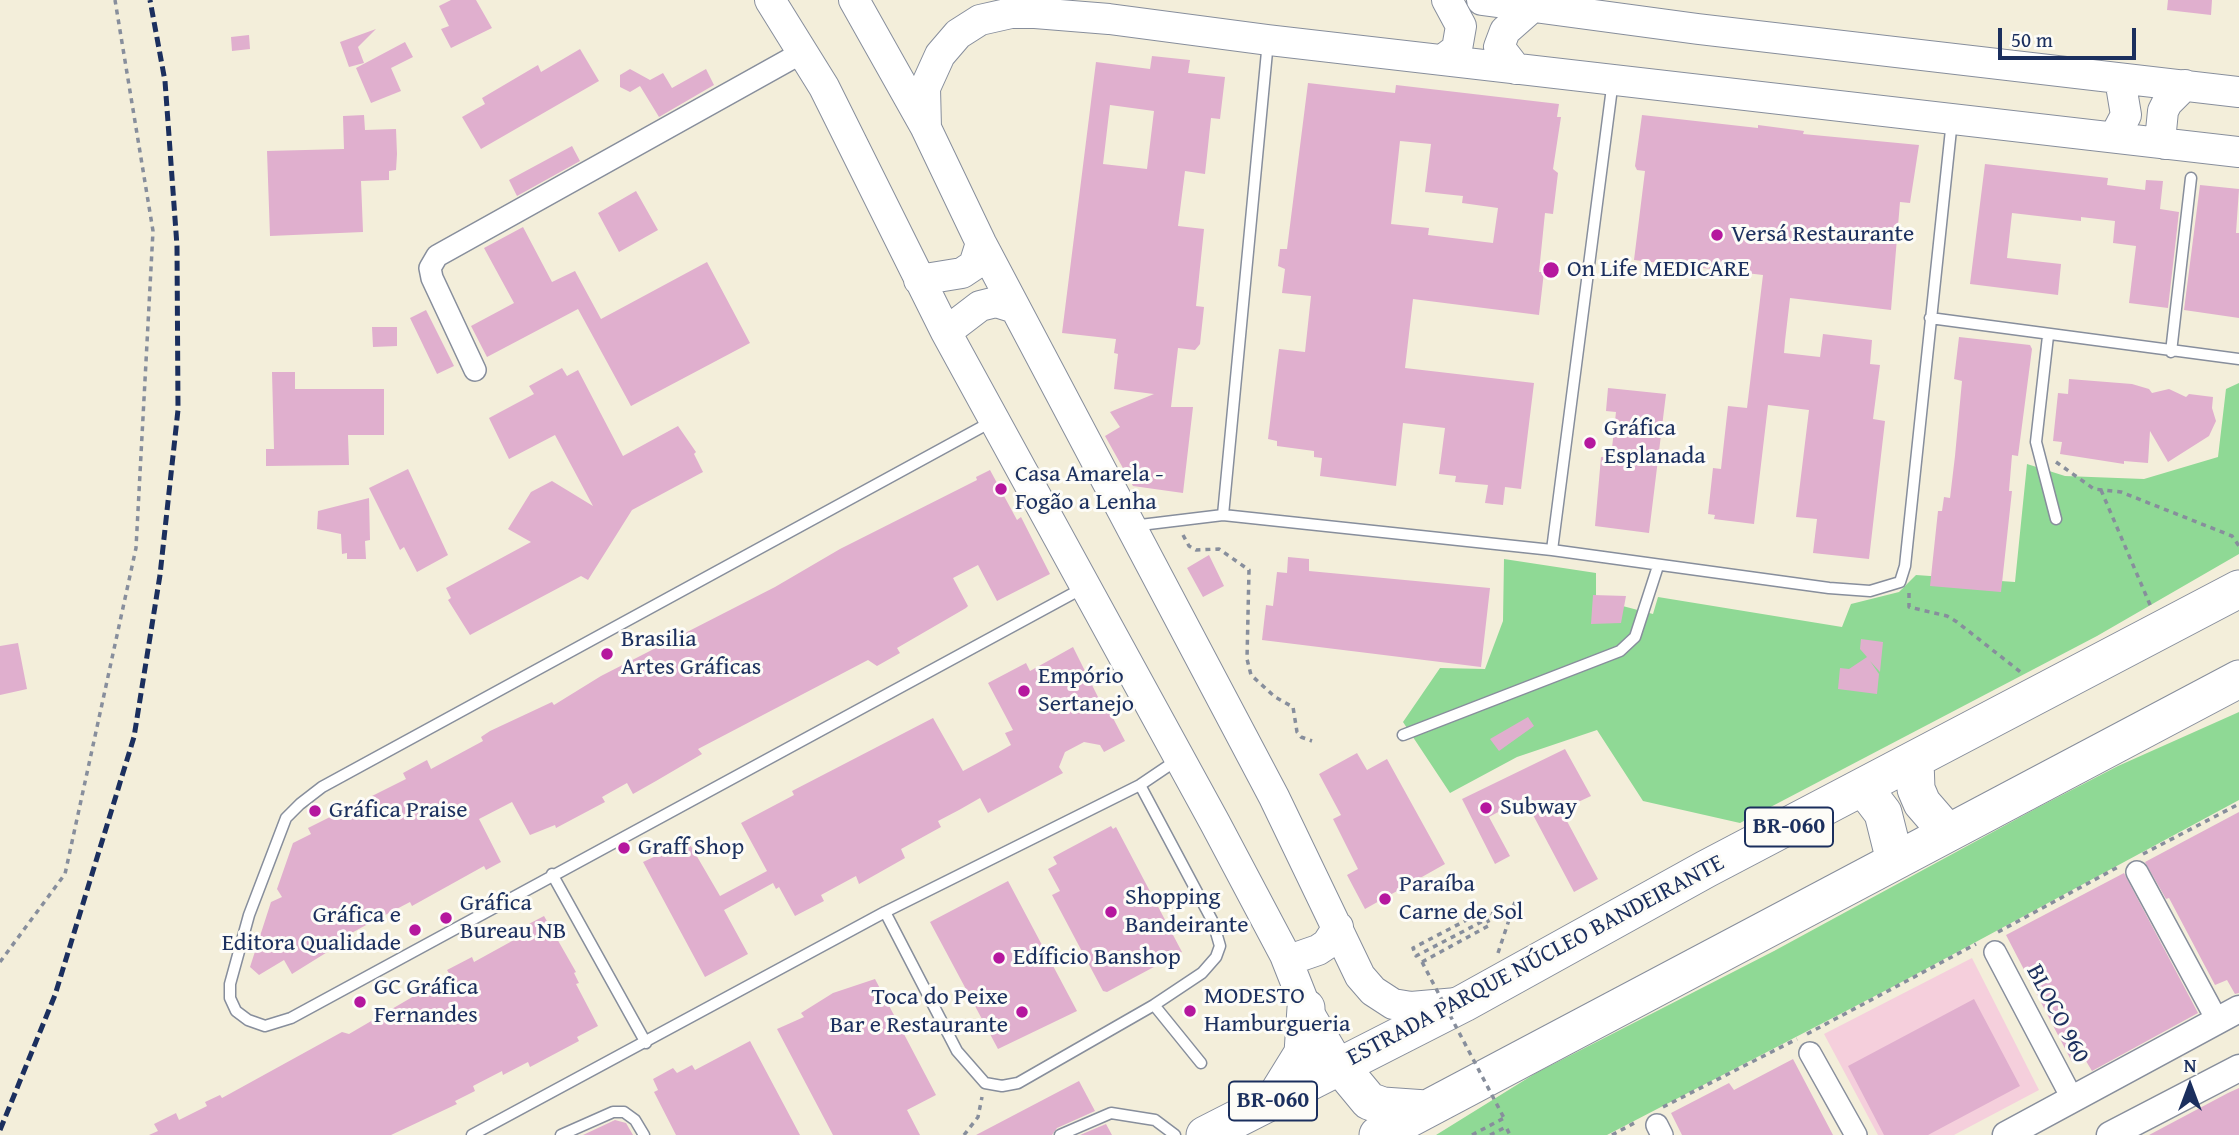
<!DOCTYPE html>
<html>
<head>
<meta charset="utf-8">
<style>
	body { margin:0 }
	#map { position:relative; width:2239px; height:1135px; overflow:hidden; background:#f3eeda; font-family:"Gentium Book Plus",serif }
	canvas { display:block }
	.north { position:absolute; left:2155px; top:1051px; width:70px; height:70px; -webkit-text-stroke:5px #fdfcf7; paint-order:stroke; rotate:0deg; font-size:19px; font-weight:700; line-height:28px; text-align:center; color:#1b2f5e }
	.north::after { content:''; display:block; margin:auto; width:24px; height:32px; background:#1b2f5e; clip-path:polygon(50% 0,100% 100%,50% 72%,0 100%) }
	.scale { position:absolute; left:1998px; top:28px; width:138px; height:32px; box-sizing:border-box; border:4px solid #1b2f5e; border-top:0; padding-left:9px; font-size:21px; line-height:24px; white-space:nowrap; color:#1b2f5e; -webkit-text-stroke:5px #fdfcf7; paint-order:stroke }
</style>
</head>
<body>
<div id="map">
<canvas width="2239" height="1135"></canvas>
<div class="north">N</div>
<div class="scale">50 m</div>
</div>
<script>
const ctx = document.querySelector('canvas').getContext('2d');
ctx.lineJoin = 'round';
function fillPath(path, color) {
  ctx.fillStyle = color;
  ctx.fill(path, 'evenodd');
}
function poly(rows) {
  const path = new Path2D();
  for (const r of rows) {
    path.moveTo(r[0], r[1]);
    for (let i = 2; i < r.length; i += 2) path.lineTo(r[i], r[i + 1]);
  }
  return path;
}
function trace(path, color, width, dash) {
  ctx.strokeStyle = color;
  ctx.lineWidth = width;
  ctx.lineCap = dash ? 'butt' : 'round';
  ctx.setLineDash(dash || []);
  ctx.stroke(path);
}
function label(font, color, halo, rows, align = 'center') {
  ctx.font = font + ' "Gentium Book Plus",serif';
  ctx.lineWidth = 6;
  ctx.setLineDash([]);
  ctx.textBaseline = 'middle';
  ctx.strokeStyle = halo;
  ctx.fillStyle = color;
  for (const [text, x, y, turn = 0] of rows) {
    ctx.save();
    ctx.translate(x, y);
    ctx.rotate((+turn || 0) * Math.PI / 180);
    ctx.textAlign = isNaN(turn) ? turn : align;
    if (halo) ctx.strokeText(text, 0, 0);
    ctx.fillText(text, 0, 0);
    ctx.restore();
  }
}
fillPath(poly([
	[1972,958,2039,1090,1954,1135,1878,1135,1824,1034]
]), '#f5cfdc');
fillPath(poly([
	[2239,383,2239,554,2097,636,1740,823,1643,801,1597,730,1517,757,1450,793,1403,722,1440,668,1485,669,1503,621,1504,559,1596,573,1596,599,1653,614,1658,597,1842,627,1851,604,1899,592,1916,575,2015,582,2027,464,2065,476,2144,479,2218,457,2226,389],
	[2239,712,2239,800,1898,984,1607,1135,1436,1135,1536,1073,1774,951,2037,808,2118,766]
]), '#8fd995');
fillPath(poly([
	[451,0,476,0,492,28,451,48,441,29,449,26,439,6],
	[2168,0,2212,0,2211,15,2167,10],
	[376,29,358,47,364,63,349,67,340,42],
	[249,35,250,49,232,51,231,37],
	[405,42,413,57,391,68,401,91,371,103,356,68],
	[580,49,599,81,481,149,462,117,485,104,482,98,538,65,541,72],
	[1152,56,1190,60,1188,73,1225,77,1220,119,1211,118,1205,174,1185,171,1178,226,1204,229,1196,306,1204,307,1200,344,1195,350,1178,348,1171,407,1193,407,1183,493,1133,486,1105,436,1120,427,1110,412,1154,394,1114,389,1118,354,1114,353,1116,339,1062,333,1096,62,1150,69],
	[1110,105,1154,111,1147,169,1103,164],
	[630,69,650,80,663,73,672,88,706,69,714,85,659,117,640,86,630,92,620,87,620,75],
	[1308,83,1395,93,1396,85,1559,104,1557,117,1561,117,1553,169,1558,173,1553,214,1545,213,1539,272,1544,272,1539,315,1413,299,1405,368,1534,383,1521,489,1505,487,1503,505,1485,503,1488,485,1455,482,1456,476,1439,474,1445,428,1403,423,1396,486,1320,476,1322,458,1314,457,1314,451,1277,446,1277,441,1268,439,1279,349,1305,352,1311,296,1282,293,1285,269,1278,266,1280,249,1287,249],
	[1400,141,1431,144,1425,192,1463,196,1462,203,1498,208,1493,243,1428,235,1429,228,1391,224],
	[364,115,365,130,396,129,397,154,396,170,389,171,389,180,361,181,363,232,270,236,267,151,344,149,343,116],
	[1642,115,1758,128,1758,125,1804,131,1803,134,1919,145,1910,203,1900,202,1891,310,1790,298,1785,341,1784,353,1820,357,1823,334,1872,340,1870,364,1880,365,1873,419,1885,421,1869,559,1813,553,1817,519,1796,517,1809,410,1768,405,1754,524,1714,519,1715,515,1708,514,1713,468,1721,469,1728,406,1747,408,1763,275,1634,260,1645,171,1637,170,1635,166],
	[572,146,580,161,517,196,509,180],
	[1985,164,2108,178,2107,185,2145,190,2146,180,2163,181,2160,209,2179,212,2168,308,2129,303,2136,246,2113,243,2115,221,2081,217,2081,221,2012,213,2007,258,2061,264,2058,295,1970,284],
	[2200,185,2239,189,2236,233,2239,233,2239,318,2184,310],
	[636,191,658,230,619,252,598,213],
	[523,227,552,282,575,271,601,319,707,262,750,343,631,406,578,309,487,357,471,326,514,303,484,248],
	[426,310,454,366,437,374,410,318],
	[372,327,397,327,397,346,373,347],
	[1959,337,2030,345,2032,349,2018,456,2012,455,2009,491,2012,491,2001,592,1930,586,1938,511,1942,511,1944,497,1950,498,1955,456,1962,381,1954,379],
	[562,368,567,376,578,370,623,456,678,426,696,452,694,454,703,472,632,510,588,580,581,576,470,635,448,600,451,598,446,588,531,542,508,529,531,492,552,481,593,506,555,435,509,459,489,418,534,394,529,386],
	[272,372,295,372,295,389,384,389,384,435,348,435,349,465,266,466,266,449,274,449],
	[2069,379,2132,384,2149,389,2152,393,2169,389,2186,397,2189,394,2213,397,2212,408,2216,421,2209,436,2168,462,2150,431,2148,463,2124,461,2124,464,2060,454,2062,442,2053,441,2058,393,2068,394],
	[1608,388,1666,394,1649,533,1595,526,1601,457,1611,457,1616,412,1606,411],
	[408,469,448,555,417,572,404,547,400,550,369,488],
	[990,470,1017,520,1021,517,1050,574,997,601,978,565,953,578,968,606,966,608,897,648,900,653,877,666,868,660,698,749,702,754,656,781,633,794,627,783,602,797,605,802,556,828,555,825,530,835,512,802,479,819,501,862,486,870,484,866,412,906,410,902,368,924,326,947,329,951,292,974,284,960,259,975,250,967,271,902,282,897,277,889,293,843,311,834,308,828,406,779,403,773,427,760,431,769,483,741,481,737,490,731,552,702,554,705,601,676,775,587,840,549,977,480,976,477],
	[369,498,370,540,365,541,366,559,347,559,347,553,342,554,341,534,317,529,318,511],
	[1209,555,1224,586,1203,597,1187,568],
	[1288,557,1309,559,1309,571,1490,588,1481,667,1262,640,1266,605,1273,606,1277,572,1287,573],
	[1593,595,1626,596,1621,623,1591,624],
	[1861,639,1883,642,1880,672,1870,661,1879,674,1877,694,1838,689,1840,668,1849,669,1867,657,1860,649],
	[18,643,27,689,0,695,0,646],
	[1073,647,1099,699,1102,697,1125,741,1104,752,1100,745,1084,742,1065,752,1059,767,1063,773,988,813,980,798,959,810,938,821,941,827,901,849,905,858,859,884,856,876,821,895,824,901,795,916,779,887,776,889,773,883,724,910,748,954,705,977,643,862,688,841,720,896,767,871,741,823,794,795,792,791,933,718,963,771,997,753,1011,745,1005,733,1013,730,988,683,1026,663,1030,671],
	[1528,717,1534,726,1499,751,1490,739],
	[1565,749,1591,796,1561,810,1598,879,1574,892,1524,798,1489,817,1510,856,1495,864,1462,799],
	[1357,753,1367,770,1387,759,1445,864,1365,909,1347,875,1358,869,1333,819,1341,815,1319,774],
	[2239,812,2239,993,2235,994,2227,980,2215,985,2169,898,2166,899,2145,862],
	[1111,826,1113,829,1116,827,1182,952,1107,992,1103,991,1052,895,1060,891,1048,869,1057,864,1053,857],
	[2124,873,2198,1013,2092,1071,2083,1056,2072,1062,2006,935],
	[1008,881,1077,1011,998,1049,930,922],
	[544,916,576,972,574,973,579,983,576,984,598,1026,577,1037,579,1041,530,1067,528,1062,503,1075,502,1071,473,1086,475,1091,455,1101,457,1104,391,1135,149,1135,158,1131,154,1124,176,1113,179,1120,207,1106,205,1102,220,1095,222,1098,342,1032,349,1034,450,975,447,970,472,957,474,962,523,935,519,929],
	[875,979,936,1095,907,1110,920,1135,833,1135,777,1029,804,1017,801,1013,833,993],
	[1974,999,2020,1086,1928,1135,1884,1135,1848,1066],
	[750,1041,800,1135,676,1135,654,1092,658,1090,653,1079,673,1068,677,1073,692,1065,695,1070],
	[1793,1059,1833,1135,1682,1135,1671,1113,1729,1083,1734,1090],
	[1079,1081,1095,1111,1057,1128,1052,1135,976,1135],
	[2239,1088,2239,1135,2149,1135,2228,1093],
	[615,1120,626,1123,633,1135,583,1135],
	[1106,1124,1112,1135,1080,1135]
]), '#e0afce');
const service = poly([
	[1930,318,2239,359],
	[2048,336,2036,442,2056,519],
	[2171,352,2191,178],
	[991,422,322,787,300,804,286,818,249,915,230,984,230,998,236,1011,248,1020,265,1026,291,1018,1083,588],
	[1223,515,1268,41],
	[1132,526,1223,515,1552,550,1829,588,1870,591,1900,582,1905,566,1952,120],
	[1552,550,1613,80],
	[1403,735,1620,651,1635,637,1658,566],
	[552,874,646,1043],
	[885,912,957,1051,985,1083,1002,1086,1018,1083,1154,1005,1202,973,1216,957,1220,946,1213,922,1140,785],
	[1154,1005,1201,1063],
	[472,1135,885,912,1140,785,1177,760],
	[561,1135,613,1112,624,1112,635,1120,644,1135],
	[1060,1135,1111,1113,1155,1120,1175,1135]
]);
const minor = poly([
	[475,370,432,278,430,268,437,256,803,52],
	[2137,872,2217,1020],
	[1995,952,2073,1100],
	[1810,1053,1856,1135],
	[1657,1125,1662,1135]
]);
const tertiary = poly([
	[2006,1135,2239,1009],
	[2110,1135,2239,1068]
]);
const secondary = poly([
	[770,0,824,87,946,332,1215,823,1285,955,1306,1008,1340,1066],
	[854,0,926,128,981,243,1274,797,1360,976,1373,991,1393,1004,1411,1007,1457,1003],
	[1482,0,1698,29,2239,92],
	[1445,58,1457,49,1461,26,1447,0],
	[1516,69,1499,47,1505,31,1530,9],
	[926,128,925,88,940,55,958,34,980,20,1011,13,1035,13,1109,19,1268,40,2239,152],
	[2115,136,2126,115,2120,79],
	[2165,144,2161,131,2163,111,2167,103,2185,85],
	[919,280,962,273,974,265,981,243],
	[946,332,980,306,996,302,1015,308],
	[1285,955,1292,959,1318,950,1327,944,1338,927]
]);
const trunk = poly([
	[1915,761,1916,789,1922,803,1948,833],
	[1864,788,1883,813,1895,861],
	[1340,1066,1369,1101,1383,1106,1426,1109],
	[1274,1100,1303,1053,1306,1008],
	[1205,1135,1464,1003,1706,869,2239,589],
	[1378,1135,2239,679]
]);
trace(service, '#878e9c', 13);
trace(minor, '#878e9c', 24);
trace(tertiary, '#878e9c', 29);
trace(secondary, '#878e9c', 32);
trace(trunk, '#878e9c', 39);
trace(poly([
	[2056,462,2094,489,2121,492,2232,536,2239,546],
	[2101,490,2151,607],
	[1183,535,1189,546,1196,550,1219,549,1249,570,1247,659,1251,675,1275,697,1293,707,1297,732,1301,737,1312,741],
	[1909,593,1909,607,1947,616,1957,622,2023,674],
	[2143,854,2239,804],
	[1998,932,2118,867],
	[1498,953,1515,902],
	[0,962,65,874,136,548,153,231,115,0],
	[1422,962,1490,925,1487,919,1416,956,1413,948,1484,911,1509,920],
	[1807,1034,1976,944],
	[1663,1107,1797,1039],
	[964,1135,978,1117,982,1097],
	[1472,1135,1504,1118],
	[1490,1135,1506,1127,1510,1135],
	[1612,1135,1638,1121]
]), '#878e9c', 3.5, [5, 5]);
trace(service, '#fff', 10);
trace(minor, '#fff', 21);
trace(tertiary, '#fff', 26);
trace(secondary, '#fff', 30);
trace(trunk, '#fff', 37);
trace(poly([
	[0,1130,55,995,134,737,160,575,178,410,177,246,165,81,150,0]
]), '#1b2f5e', 5, [10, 5]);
trace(poly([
	[1422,962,1504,1118]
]), '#878e9c', 3.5, [5, 5]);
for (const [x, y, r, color] of [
	[1717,235,7,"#b5179e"],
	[1551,270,9,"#b5179e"],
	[1590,443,7,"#b5179e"],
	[1001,489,7,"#b5179e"],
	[607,654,7,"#b5179e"],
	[1024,691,7,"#b5179e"],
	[1486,808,7,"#b5179e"],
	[315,811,7,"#b5179e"],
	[624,848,7,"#b5179e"],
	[1385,899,7,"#b5179e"],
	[1111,912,7,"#b5179e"],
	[446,918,7,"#b5179e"],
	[415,930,7,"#b5179e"],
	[999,958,7,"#b5179e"],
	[360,1002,7,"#b5179e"],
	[1190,1011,7,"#b5179e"],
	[1022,1012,7,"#b5179e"]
]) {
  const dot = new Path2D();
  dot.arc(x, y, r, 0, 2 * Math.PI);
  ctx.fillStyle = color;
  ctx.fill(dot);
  trace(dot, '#fdfcf7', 2.5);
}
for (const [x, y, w] of [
	[1789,827,88],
	[1273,1101,88]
]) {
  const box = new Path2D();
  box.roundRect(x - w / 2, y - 19.5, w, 39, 5);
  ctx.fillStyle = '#fdfcf7';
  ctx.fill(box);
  trace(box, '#1b2f5e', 2);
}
label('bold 23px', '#1b2f5e', null, [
	["BR-060",1789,827],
	["BR-060",1273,1101]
]);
label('24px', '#1b2f5e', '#fdfcf7', [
	["Versá Restaurante",1731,235],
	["On Life MEDICARE",1567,270],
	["Gráfica",1604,429],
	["Esplanada",1604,457],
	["Casa Amarela -",1015,475],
	["Fogão a Lenha",1015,503],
	["Brasilia",621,640],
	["Artes Gráficas",621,668],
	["Empório",1038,677],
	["Sertanejo",1038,705],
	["Subway",1500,808],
	["Gráfica Praise",329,811],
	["Graff Shop",638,848],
	["Paraíba",1399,885],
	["Carne de Sol",1399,913],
	["Shopping",1125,898],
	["Bandeirante",1125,926],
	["Gráfica",460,904],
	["Bureau NB",460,932],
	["Gráfica e",401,916,"right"],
	["Editora Qualidade",401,944,"right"],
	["Edíficio Banshop",1013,958],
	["GC Gráfica",374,988],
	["Fernandes",374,1016],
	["MODESTO",1204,997],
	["Hamburgueria",1204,1025],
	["Toca do Peixe",1008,998,"right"],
	["Bar e Restaurante",1008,1026,"right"]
], 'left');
label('24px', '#1b2f5e', '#fdfcf7', [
	["ESTRADA PARQUE NÚCLEO BANDEIRANTE",1536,961,-28],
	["BLOCO 960",2057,1014,62]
]);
</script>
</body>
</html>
